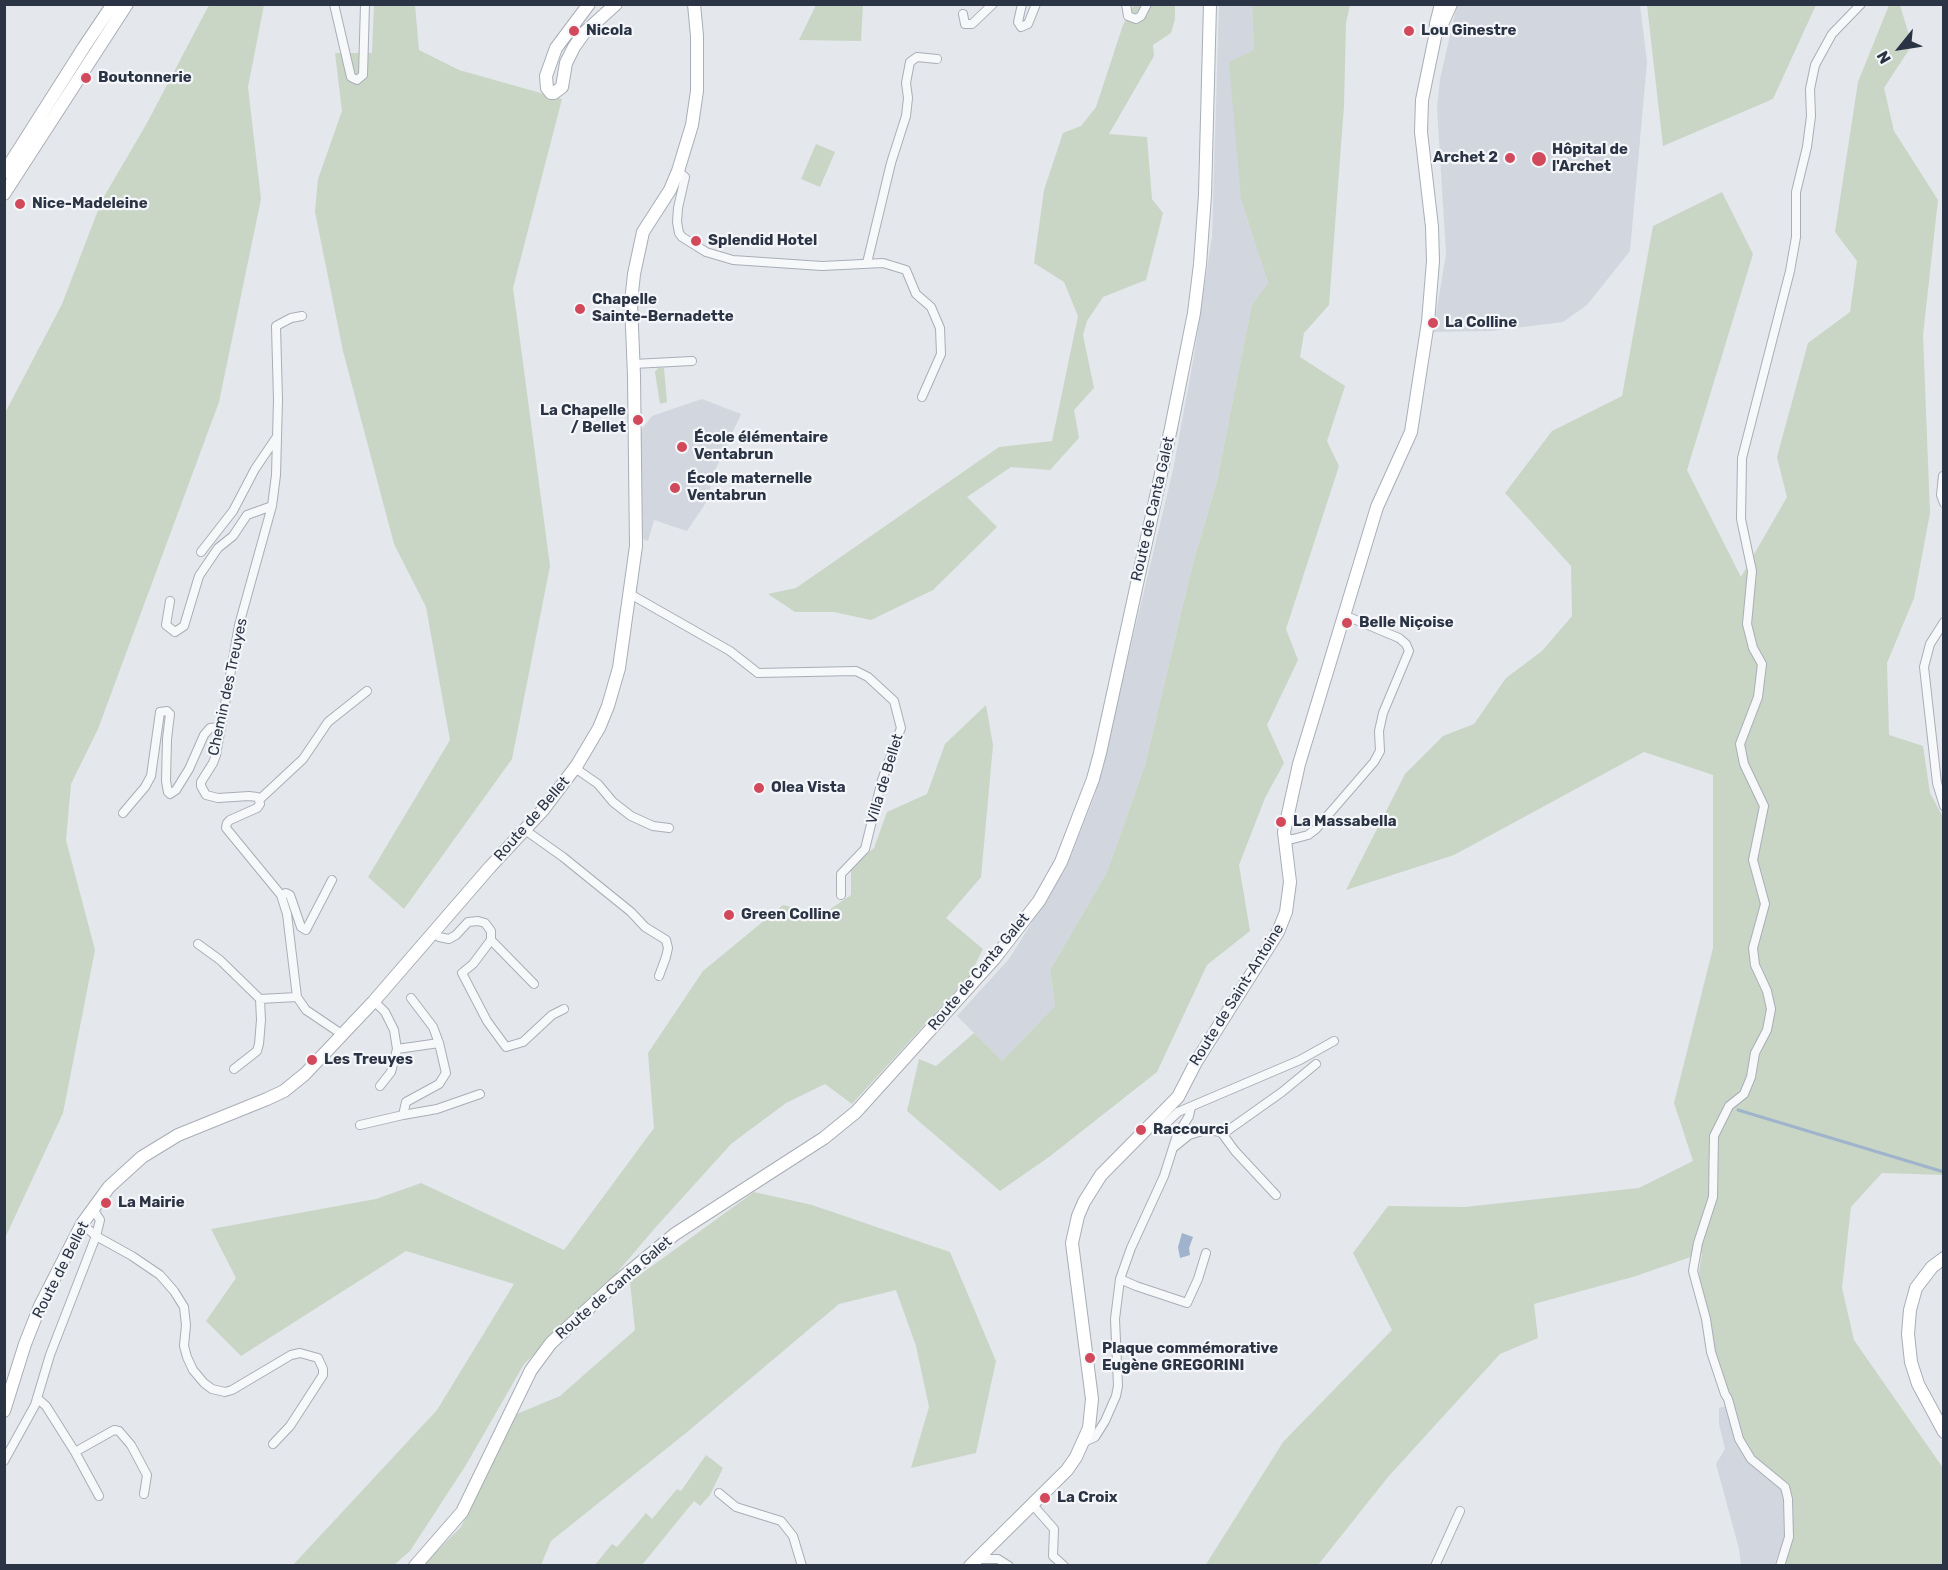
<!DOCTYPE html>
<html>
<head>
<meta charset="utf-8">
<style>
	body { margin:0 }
	#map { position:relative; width:1948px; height:1570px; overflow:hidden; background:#e4e7ec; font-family:Rubik,sans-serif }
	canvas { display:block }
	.frame { position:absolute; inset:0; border:6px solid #2b3445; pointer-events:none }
	.north { position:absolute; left:1870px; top:18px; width:60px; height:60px; -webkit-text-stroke:4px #f4f6f9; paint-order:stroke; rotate:240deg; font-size:16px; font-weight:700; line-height:24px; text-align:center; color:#2b3445 }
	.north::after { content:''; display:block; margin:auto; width:21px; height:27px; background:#2b3445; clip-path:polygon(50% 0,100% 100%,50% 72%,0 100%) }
</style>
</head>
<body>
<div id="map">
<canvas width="1948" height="1570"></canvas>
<div class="frame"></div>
<div class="north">N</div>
</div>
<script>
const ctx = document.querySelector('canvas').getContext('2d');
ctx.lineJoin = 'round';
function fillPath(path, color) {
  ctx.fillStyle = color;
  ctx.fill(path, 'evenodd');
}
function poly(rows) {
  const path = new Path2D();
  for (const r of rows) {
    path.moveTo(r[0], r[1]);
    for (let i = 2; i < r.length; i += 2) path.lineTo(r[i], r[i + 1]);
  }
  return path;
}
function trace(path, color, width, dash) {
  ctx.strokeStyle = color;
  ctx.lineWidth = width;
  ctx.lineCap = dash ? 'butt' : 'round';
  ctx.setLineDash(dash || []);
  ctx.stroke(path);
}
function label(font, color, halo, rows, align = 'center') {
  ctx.font = font + ' Rubik,sans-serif';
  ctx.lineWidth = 4.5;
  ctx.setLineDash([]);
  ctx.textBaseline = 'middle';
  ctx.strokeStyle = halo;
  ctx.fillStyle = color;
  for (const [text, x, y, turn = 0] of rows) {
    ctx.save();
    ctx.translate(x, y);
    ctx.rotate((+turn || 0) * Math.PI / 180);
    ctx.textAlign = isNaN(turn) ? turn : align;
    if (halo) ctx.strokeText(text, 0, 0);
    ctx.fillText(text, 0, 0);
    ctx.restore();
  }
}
fillPath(poly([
	[1219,5,1252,5,1254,50,1241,200,1268,283,1252,304,1217,481,1193,563,1145,765,1107,872,1050,970,1055,1006,1002,1061,957,1016,1009,959,1066,868,1095,795,1173,470,1194,356,1212,236],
	[1457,5,1640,5,1647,62,1630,251,1587,305,1563,322,1491,331,1433,332,1446,254,1437,108,1440,79],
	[702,399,741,414,713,475,707,501,687,531,654,520,648,541,643,539,639,433,652,416],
	[1727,1406,1784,1495,1787,1534,1774,1565,1741,1565,1739,1549,1716,1464,1725,1449,1719,1424,1719,1408]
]), '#d2d6de');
fillPath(poly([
	[209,5,264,5,248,87,261,199,219,402,98,729,71,784,66,840,95,950,63,1113,5,1238,5,413,62,304,102,200,147,123],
	[374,5,415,5,419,50,459,70,562,99,513,288,550,566,512,759,404,909,368,877,450,740,426,607,394,544,343,351,315,212,318,179,342,111,335,53,372,53],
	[816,5,863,5,861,41,799,40],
	[1134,5,1175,5,1175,19,1171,33,1153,45,1154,56,1109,134,1147,137,1152,199,1163,213,1146,280,1103,297,1087,321,1083,335,1094,388,1074,410,1079,438,1050,470,1011,467,967,497,997,527,933,590,871,620,834,612,795,612,768,594,796,588,999,447,1052,441,1078,316,1064,282,1034,263,1044,190,1063,133,1081,126,1096,107,1123,25],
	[1252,5,1350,5,1346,23,1344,106,1329,305,1304,333,1300,357,1345,386,1327,441,1339,466,1286,629,1298,660,1267,725,1284,763,1265,798,1239,865,1250,931,1207,965,1157,1072,1049,1157,1000,1191,907,1111,919,1059,936,1066,974,1033,1002,1061,1055,1006,1050,970,1107,872,1145,765,1193,563,1217,481,1252,304,1268,283,1241,200,1229,62,1254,50],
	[1647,5,1647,4,1816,5,1773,99,1663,146],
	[1889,5,1900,5,1912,45,1884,88,1894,131,1938,200,1923,335,1930,513,1914,598,1887,663,1889,735,1923,746,1930,793,1943,817,1944,1175,1882,1173,1851,1207,1842,1288,1854,1340,1943,1468,1943,1565,1774,1565,1781,1554,1787,1532,1784,1495,1782,1489,1749,1461,1727,1406,1699,1273,1702,1253,1636,1276,1534,1304,1538,1338,1500,1354,1388,1477,1318,1565,1205,1566,1283,1442,1392,1330,1353,1253,1388,1206,1465,1207,1639,1188,1693,1161,1674,1103,1713,948,1713,775,1644,752,1454,855,1346,890,1405,774,1443,736,1474,724,1506,678,1542,651,1572,616,1571,566,1505,493,1552,431,1622,396,1653,226,1722,192,1753,254,1687,470,1741,577,1787,497,1777,457,1808,343,1850,312,1857,261,1835,232,1858,82],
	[816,144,835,152,820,187,801,179],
	[658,368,664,368,667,402,660,404,655,372],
	[986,705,993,745,981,877,946,918,983,949,970,975,852,1104,825,1084,786,1103,731,1144,655,1228,609,1282,524,1364,466,1465,410,1551,394,1565,293,1565,437,1410,514,1284,406,1251,241,1356,206,1321,236,1278,211,1229,376,1199,421,1183,564,1250,654,1128,648,1053,703,971,783,905,823,914,851,895,851,868,874,848,887,812,927,794,945,744],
	[754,1192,812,1205,950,1252,996,1361,976,1453,911,1468,929,1407,916,1346,896,1290,839,1304,686,1433,551,1541,541,1565,422,1566,461,1527,517,1414,560,1396,635,1330,630,1282],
	[706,1455,723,1468,710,1495,700,1506,694,1501,642,1565,595,1565,612,1544,617,1547,646,1513,652,1519,677,1489,681,1491]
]), '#c9d6c5');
fillPath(poly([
	[1182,1233,1193,1237,1189,1248,1190,1255,1180,1258,1178,1247]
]), '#9fb4cc');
trace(poly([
	[1738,1110,1944,1172]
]), '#9fb4cc', 3);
const street = poly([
	[334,4,351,77,357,80,363,75,365,4],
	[1022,4,1018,22,1021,27,1028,24,1036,4],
	[1126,4,1128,16,1136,19,1141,16,1147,4],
	[963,14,965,24,972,24,993,4],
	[678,171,685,177,678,208,677,222,679,233,682,237,706,252,733,260,822,266,883,263,906,270,916,294,931,307,940,328,941,354,922,397],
	[867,263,891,163,906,116,908,98,906,83,910,62,917,57,937,59],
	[302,316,291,318,276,326,278,400,276,475,272,506,239,625,216,755,213,763,201,782,201,786,206,795,218,798,249,796,257,797,259,800,260,804,257,808,230,820,227,823,226,828,281,895,287,914,297,997,306,1010,343,1035],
	[633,364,692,361],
	[1943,476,1941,495,1944,503],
	[201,552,233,511,255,469,276,438],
	[630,594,730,651,758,673,856,671,868,677,894,701,901,728,882,780,865,849,841,874,841,895],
	[170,601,166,625,175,632,184,626,199,576,218,548,233,536,247,515,272,506],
	[1944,622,1930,644,1924,667,1937,783,1944,806],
	[575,768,598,784,613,802,631,816,653,826,669,828],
	[259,800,303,759,328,722,367,691],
	[123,813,145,787,151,776,160,712,167,711,170,714,167,739,166,781,168,792,170,794,176,790,189,769,204,735,210,728,219,727],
	[525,830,563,857,631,912,645,927,666,940,668,948,666,957,659,976],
	[1284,839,1293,839,1308,835,1316,829,1374,762,1380,751,1379,731,1383,713,1409,651,1406,644,1399,638,1344,615],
	[281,895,286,893,290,895,301,927,306,930,332,880],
	[433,932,439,937,449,939,456,935,468,922,478,921,485,923,491,931,491,940,473,964,462,973,487,1021,506,1047,523,1042,552,1015,564,1009],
	[491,940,534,984],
	[198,944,220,960,260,999,297,997],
	[374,1001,385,1012,394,1030,397,1049,391,1072,380,1086],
	[397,1049,439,1043],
	[234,1069,257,1051,259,1044,261,1020,260,999],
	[403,1115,437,1109,480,1094],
	[360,1125,403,1115,406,1102,439,1084,446,1073,439,1043,433,1027,411,998],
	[1152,1125,1160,1129,1178,1112,1300,1060,1334,1041],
	[1221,1132,1235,1151,1276,1195],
	[1173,1148,1189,1135,1206,1130,1221,1132,1227,1131,1282,1092,1316,1064],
	[82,1224,96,1236,132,1256,160,1275,174,1291,184,1307,186,1325,184,1346,187,1357,193,1370,204,1383,212,1389,225,1392,232,1390,291,1355,300,1353,318,1358,323,1369,323,1375,290,1426,273,1444],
	[1120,1279,1136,1286,1187,1303,1198,1279,1206,1253],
	[37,1398,46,1406,75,1452,114,1430,119,1431,131,1445,147,1475,144,1494],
	[1084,1442,1095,1437,1105,1421,1116,1396,1118,1386,1115,1319,1120,1279,1131,1248,1164,1176,1177,1135,1189,1116,1191,1107],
	[75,1452,99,1496],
	[4,1461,35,1405,50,1355,96,1236,100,1220,93,1209],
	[719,1493,736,1507,781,1521,793,1536,802,1566],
	[1032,1504,1054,1529,1053,1556,1064,1566],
	[977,1559,998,1559,1009,1566],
	[1435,1566,1460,1511],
	[1780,1566,1789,1537,1788,1499,1785,1487,1751,1459,1739,1439,1728,1399,1725,1394,1711,1352,1706,1319,1693,1271,1698,1243,1713,1197,1714,1136,1729,1106,1744,1094,1751,1077,1755,1053,1767,1030,1771,1009,1767,991,1755,965,1753,948,1765,904,1753,860,1764,806,1744,764,1740,744,1758,697,1762,664,1753,648,1747,624,1752,571,1741,519,1742,458,1790,271,1796,237,1796,192,1807,147,1811,116,1810,89,1815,65,1832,34,1861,4]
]);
const secondary = poly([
	[589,4,556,48,546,76,547,88,551,93,554,93,562,87,566,63,574,47,584,33,616,4],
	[1439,31,1451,4],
	[4,173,84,47,113,4],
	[4,194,127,4],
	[1944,1258,1932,1267,1916,1288,1910,1310,1908,1334,1911,1362,1918,1384,1944,1432],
	[4,1411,25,1344,40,1306,82,1224,109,1187,142,1157,178,1135,267,1099,284,1091,305,1074,374,1001,490,867,543,810,577,765,599,728,608,706,619,668,636,546,634,376,631,302,634,274,643,232,670,190,678,171,692,125,697,91,697,36,694,4],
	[415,1566,462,1512,531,1370,551,1343,617,1282,675,1234,824,1138,856,1112,994,959,1039,901,1061,862,1093,779,1100,753,1171,428,1194,313,1200,264,1205,195,1210,4],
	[970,1566,1067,1470,1076,1457,1089,1428,1092,1399,1072,1243,1078,1216,1084,1202,1101,1175,1178,1097,1196,1062,1278,932,1286,912,1290,882,1284,832,1299,764,1377,507,1411,432,1428,322,1433,261,1432,227,1421,132,1422,100,1435,37,1436,24,1441,4]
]);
trace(street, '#a9aeb7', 10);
trace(secondary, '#a9aeb7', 14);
trace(street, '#f7f8fa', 8);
trace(secondary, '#fff', 12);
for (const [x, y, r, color] of [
	[574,31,6,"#d1495b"],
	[1409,31,6,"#d1495b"],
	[86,78,6,"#d1495b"],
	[1510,158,6,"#d1495b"],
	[1539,159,8,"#d1495b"],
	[20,204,6,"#d1495b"],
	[696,241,6,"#d1495b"],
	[580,309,6,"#d1495b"],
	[1433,323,6,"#d1495b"],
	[638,420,6,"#d1495b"],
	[682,447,6,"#d1495b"],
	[675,488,6,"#d1495b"],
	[1347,623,6,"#d1495b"],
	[759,788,6,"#d1495b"],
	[1281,822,6,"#d1495b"],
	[729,915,6,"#d1495b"],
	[312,1060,6,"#d1495b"],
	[1141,1130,6,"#d1495b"],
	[106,1203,6,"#d1495b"],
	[1090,1358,6,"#d1495b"],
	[1045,1498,6,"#d1495b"]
]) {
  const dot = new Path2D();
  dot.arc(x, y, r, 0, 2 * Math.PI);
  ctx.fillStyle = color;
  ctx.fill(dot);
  trace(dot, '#f4f6f9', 2);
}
label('bold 15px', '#2b3445', '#f4f6f9', [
	["Nicola",586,31],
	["Lou Ginestre",1421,31],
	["Boutonnerie",98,78],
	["Hôpital de",1552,150],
	["l'Archet",1552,167],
	["Archet 2",1498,158,"right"],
	["Nice-Madeleine",32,204],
	["Splendid Hotel",708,241],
	["Chapelle",592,300],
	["Sainte-Bernadette",592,317],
	["La Colline",1445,323],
	["La Chapelle",626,411,"right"],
	["/ Bellet",626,428,"right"],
	["École élémentaire",694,438],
	["Ventabrun",694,455],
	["École maternelle",687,479],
	["Ventabrun",687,496],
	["Belle Niçoise",1359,623],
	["Olea Vista",771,788],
	["La Massabella",1293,822],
	["Green Colline",741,915],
	["Les Treuyes",324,1060],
	["Raccourci",1153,1130],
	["La Mairie",118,1203],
	["Plaque commémorative",1102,1349],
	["Eugène GREGORINI",1102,1366],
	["La Croix",1057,1498]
], 'left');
label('15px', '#2b3445', '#f4f6f9', [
	["Route de Canta Galet",1153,509,-77],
	["Chemin des Treuyes",228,687,-78],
	["Villa de Bellet",885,779,-73],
	["Route de Bellet",532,819,-49],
	["Route de Canta Galet",979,972,-50],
	["Route de Saint-Antoine",1237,995,-58],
	["Route de Bellet",61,1270,-63],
	["Route de Canta Galet",614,1288,-41]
]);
</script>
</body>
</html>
